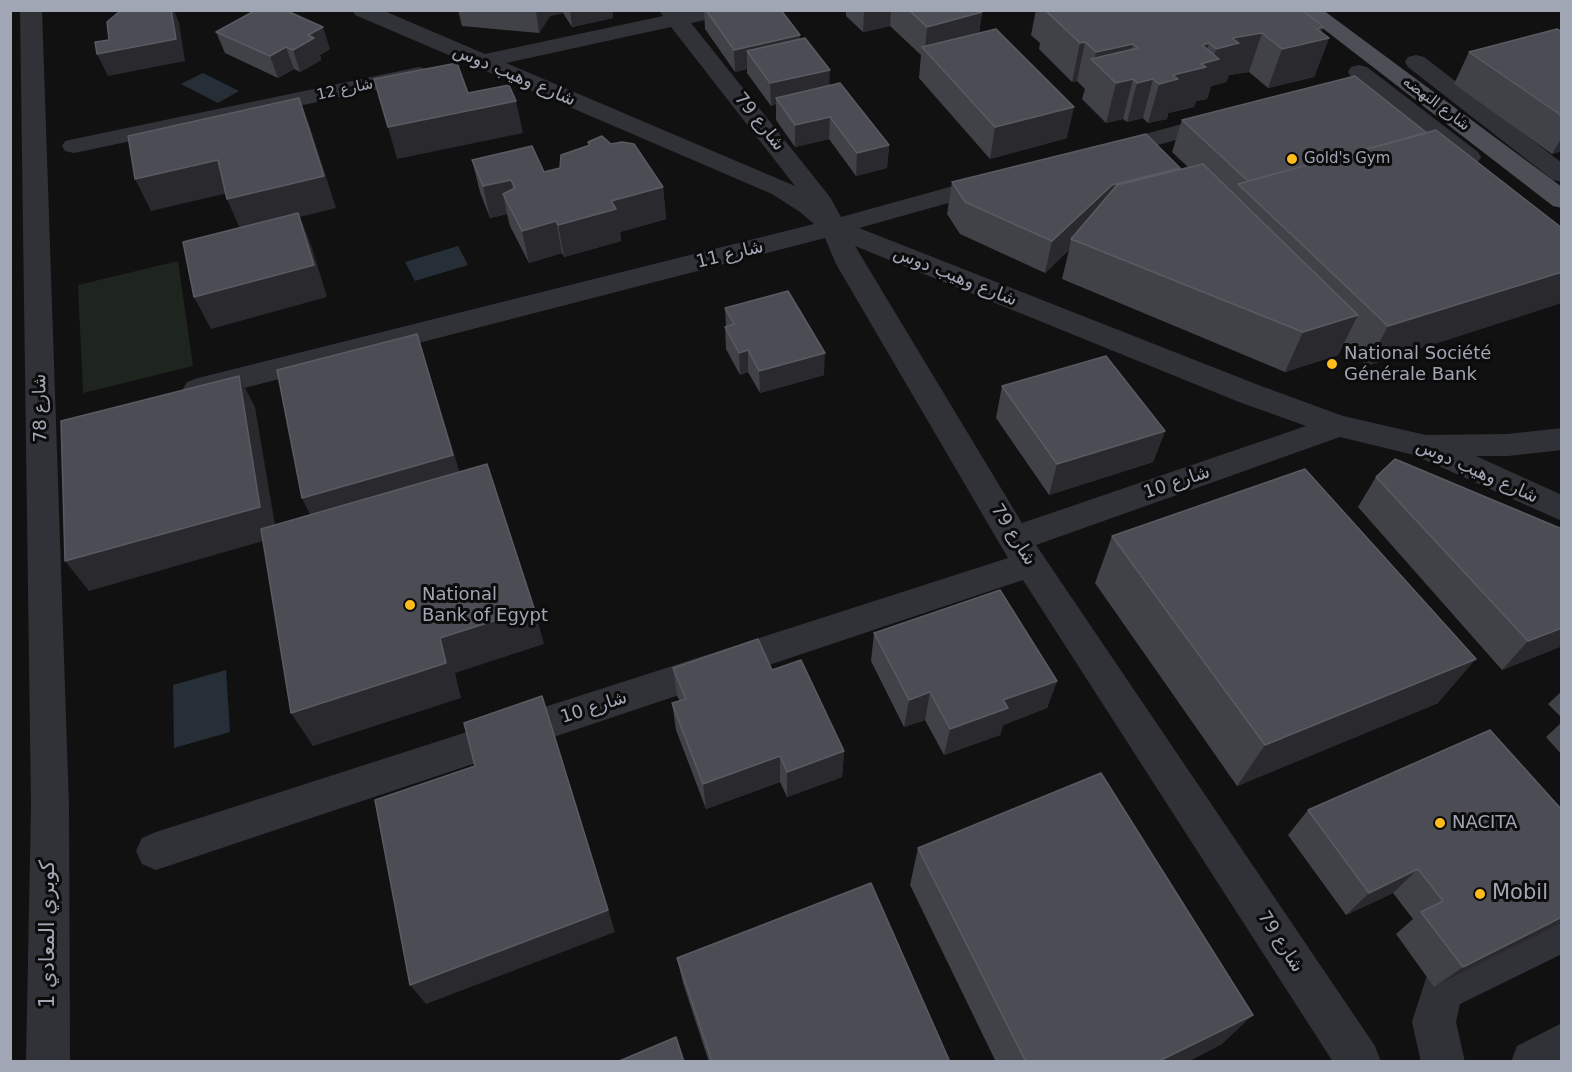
<!DOCTYPE html>
<html>
<head>
<meta charset="utf-8">
<style>
	body { margin:0 }
	#map { position:relative; width:1572px; height:1072px; overflow:hidden; background:#111112; font-family:"DejaVu Sans",sans-serif }
	canvas { display:block }
	.frame { position:absolute; inset:0; border:12px solid #a1a6b4; pointer-events:none }
</style>
</head>
<body>
<div id="map">
<canvas width="1572" height="1072"></canvas>
<div class="frame"></div>
</div>
<script>
const ctx = document.querySelector('canvas').getContext('2d');
ctx.lineJoin = 'round';
function fillPath(path, color) {
  ctx.fillStyle = color;
  ctx.fill(path, 'evenodd');
}
function poly(rows) {
  const path = new Path2D();
  for (const r of rows) {
    path.moveTo(r[0], r[1]);
    for (let i = 2; i < r.length; i += 2) path.lineTo(r[i], r[i + 1]);
  }
  return path;
}
function trace(path, color, width, dash) {
  ctx.strokeStyle = color;
  ctx.lineWidth = width;
  ctx.lineCap = dash ? 'butt' : 'round';
  ctx.setLineDash(dash || []);
  ctx.stroke(path);
}
function label(font, color, halo, rows, align = 'center') {
  ctx.font = font + ' "DejaVu Sans",Cairo,sans-serif';
  ctx.lineWidth = 6;
  ctx.setLineDash([]);
  ctx.textBaseline = 'middle';
  ctx.strokeStyle = halo;
  ctx.fillStyle = color;
  for (const [text, x, y, turn = 0] of rows) {
    ctx.save();
    ctx.translate(x, y);
    ctx.rotate((+turn || 0) * Math.PI / 180);
    ctx.textAlign = isNaN(turn) ? turn : align;
    if (halo) ctx.strokeText(text, 0, 0);
    ctx.fillText(text, 0, 0);
    ctx.restore();
  }
}
fillPath(poly([
	[178,261,193,366,83,393,78,285]
]), '#1d251e');
fillPath(poly([
	[203,73,239,91,218,103,181,84],
	[458,246,468,265,415,281,405,262],
	[226,670,230,732,174,748,173,685]
]), '#262f37');
fillPath(poly([
	[20,10,42,10,69,806,70,1062,26,1062,31,806,20,10],
	[353,10,382,10,485,54,663,16,659,10,731,10,729,15,691,23,830,197,841,217,993,175,1002,178,1006,183,1002,188,859,228,1261,386,1343,416,1426,435,1508,434,1562,428,1562,450,1508,456,1476,456,1562,495,1562,521,1414,455,1340,437,1036,545,1375,1046,1381,1062,1333,1062,1023,580,156,870,142,864,136,851,142,838,156,832,1008,558,836,264,825,238,198,400,187,396,183,389,187,382,198,378,814,224,800,212,772,194,481,69,468,68,465,62,355,15,353,10],
	[671,27,795,186,506,63,671,27],
	[855,246,1239,402,1306,426,1022,523,855,246],
	[1416,55,1424,57,1562,163,1562,182,1553,180,1408,67,1405,62,1408,57,1416,55],
	[1359,65,1367,67,1478,152,1481,157,1478,162,1469,164,1460,162,1351,77,1348,72,1351,67,1359,65],
	[419,67,427,69,430,74,427,79,74,153,65,151,62,146,65,141,74,139,419,67],
	[1222,113,1230,115,1234,120,1230,125,1107,159,1098,157,1095,152,1098,147,1222,113],
	[1562,911,1562,954,1460,1004,1456,1022,1465,1062,1421,1062,1412,1022,1427,975,1562,911],
	[1562,1023,1562,1062,1511,1062,1517,1046,1562,1023]
]), '#313238');
fillPath(poly([
	[1299,10,1323,10,1562,187,1562,208,1553,206,1299,10]
]), '#4d4f57');
fillPath(poly([
	[458,10,612,10,613,18,572,27,563,13,550,16,539,33,462,26],
	[704,10,781,10,800,35,800,39,830,85,889,145,887,168,856,176,829,139,795,147,776,120,776,104,771,106,747,73,747,69,735,72,705,29],
	[846,10,980,10,982,12,979,33,1067,138,990,159,919,78,921,55,890,26,863,32,846,16],
	[1036,10,1302,10,1322,33,1329,38,1314,77,1268,88,1249,72,1229,75,1226,82,1211,86,1207,99,1196,101,1194,107,1168,113,1167,119,1148,123,1143,118,1127,122,1123,119,1106,123,1082,99,1085,89,1077,81,1072,82,1039,49,1040,43,1031,35],
	[216,32,330,49,320,55,321,60,300,72,294,69,278,78,225,53],
	[1562,32,1562,151,1552,154,1454,84,1469,52],
	[1182,120,1427,133,1562,228,1367,366,1344,343,1338,355,1285,372,1062,279,1069,250,1045,273,960,234,947,214,952,182,1179,169,1188,167,1172,152],
	[588,142,663,187,666,219,620,232,621,241,564,257,562,253,529,263,510,226,507,214,490,218,480,192,472,160,544,172,560,168,589,146],
	[725,308,824,375,760,393,748,372,740,375,726,349,725,327,726,326],
	[1002,386,1165,431,1153,462,1049,495,996,418],
	[1376,477,1562,646,1502,670,1358,507],
	[1112,536,1438,703,1237,786,1095,583],
	[874,633,1057,681,1047,708,1003,725,1000,735,944,755,925,720,904,727,871,661],
	[673,668,772,670,844,751,842,777,787,797,780,782,706,809,676,730,672,703,680,701,677,696],
	[1562,691,1562,718,1548,704],
	[1562,722,1562,755,1546,737],
	[1308,810,1562,923,1434,987,1396,934,1413,919,1393,893,1346,915,1288,835],
	[918,848,1222,1044,1187,1062,996,1062,910,885],
	[677,958,950,1062,709,1062,683,983]
]), '#414248');
fillPath(poly([
	[171,10,174,10,179,23,185,61,108,76,97,54],
	[536,10,563,10,563,13,550,16,539,33,536,12],
	[570,10,612,10,613,18,572,27],
	[864,10,891,10,890,26,863,32],
	[982,12,978,43,925,50,927,27],
	[323,27,330,49,320,55,321,60,300,72,293,50,308,35],
	[1324,27,1319,40,1329,38,1314,77,1268,88,1282,49,1317,29],
	[1262,33,1249,72,1229,75,1226,82,1211,86,1207,99,1196,101,1194,107,1168,113,1167,119,1148,123,1159,84,1173,75,1202,45,1209,43,1203,63,1212,61,1216,49,1232,38],
	[800,35,800,57,747,51,747,69,735,72,734,50],
	[1085,42,1077,81,1072,82,1080,43],
	[1133,44,1124,82,1133,79,1123,119,1106,123,1116,83,1094,62,1096,52],
	[286,47,294,69,278,78,270,56],
	[830,70,829,92,776,98,776,104,771,106,770,83],
	[1153,79,1143,118,1127,122,1137,83],
	[299,98,311,130,336,208,300,217,311,245,327,297,211,329,194,297,241,231,227,199],
	[516,101,523,133,397,159,388,127],
	[1074,107,1067,138,990,159,995,127],
	[830,117,829,139,795,147,795,125],
	[1562,137,1562,151,1552,154],
	[889,145,887,168,856,176,857,153],
	[218,160,232,192,151,211,135,179],
	[1180,168,1170,200,1071,239,1069,250,1045,273,1052,241,1112,185],
	[511,180,518,212,503,194,507,214,490,218,483,186],
	[663,187,666,219,620,232,621,241,564,257,558,225,611,201],
	[556,221,562,253,529,263,522,231],
	[1562,272,1562,303,1367,366,1388,326],
	[1358,315,1338,355,1285,372,1303,332],
	[417,334,464,486,317,528,302,498],
	[748,350,748,372,740,375,739,353],
	[825,353,824,375,760,393,759,371],
	[239,376,255,407,277,537,89,591,65,561],
	[1165,431,1153,462,1049,495,1057,464],
	[534,608,544,644,455,673,461,698,313,746,291,713,440,638],
	[1562,628,1562,646,1502,670,1528,641],
	[1476,659,1438,703,1237,786,1265,745],
	[1057,681,1047,708,1003,725,1000,735,944,755,950,729,1003,700],
	[930,692,925,720,904,727,909,700],
	[551,724,615,932,426,1004,410,985],
	[844,751,842,777,787,797,787,772],
	[780,756,780,782,706,809,703,784],
	[1418,869,1393,893,1346,915,1369,893],
	[1562,917,1562,923,1434,987,1463,967],
	[1253,1015,1222,1044,1187,1062,1157,1062]
]), '#2a2a2e');
const building = poly([
	[171,10,176,39,97,54,95,42,109,40,107,22,120,11,171,10],
	[256,10,285,10,323,27,308,35,314,38,293,50,286,47,270,56,216,32,256,10],
	[706,10,781,10,800,35,734,50,706,10],
	[909,10,980,10,982,12,927,27,909,10],
	[1302,10,1324,27,1317,29,1329,38,1282,49,1262,33,1232,38,1239,43,1216,49,1209,43,1202,45,1219,59,1201,64,1206,67,1173,75,1178,79,1159,84,1153,79,1137,83,1133,79,1116,83,1091,59,1138,48,1133,44,1096,52,1085,42,1080,43,1046,11,1302,10],
	[996,29,1074,107,995,127,922,47,996,29],
	[1557,29,1562,32,1562,116,1469,52,1557,29],
	[805,38,830,70,770,83,747,51,805,38],
	[457,63,468,93,509,85,516,101,388,127,374,79,457,63],
	[1355,76,1427,133,1248,181,1182,120,1355,76],
	[840,83,889,145,857,153,830,117,795,125,776,98,840,83],
	[299,98,324,176,227,199,218,160,135,179,128,136,299,98],
	[1436,130,1562,228,1562,272,1388,326,1238,184,1436,130],
	[1146,134,1180,168,1112,185,1052,241,965,202,952,182,1146,134],
	[602,136,611,144,622,142,634,144,663,187,611,201,616,209,558,225,556,221,522,231,503,194,515,188,511,180,483,186,472,160,532,146,544,172,560,168,561,155,590,145,588,142,602,136],
	[1203,164,1358,315,1303,332,1071,239,1117,185,1203,164],
	[298,213,314,265,194,297,183,242,298,213],
	[788,291,825,353,759,371,748,350,739,353,725,327,734,324,725,308,788,291],
	[417,334,453,455,302,498,277,370,417,334],
	[1106,356,1165,431,1057,464,1002,386,1106,356],
	[239,376,260,507,65,561,61,421,239,376],
	[1395,459,1562,529,1562,628,1528,641,1376,477,1395,459],
	[487,464,534,608,440,638,446,663,291,713,261,529,487,464],
	[1305,469,1476,659,1265,745,1112,536,1305,469],
	[1000,590,1057,681,1003,700,1008,708,950,729,930,692,909,700,874,633,1000,590],
	[758,639,772,670,801,660,844,751,787,772,780,756,703,784,672,703,686,699,673,668,758,639],
	[542,696,608,910,410,985,375,800,475,766,464,723,542,696],
	[1490,730,1562,810,1562,917,1463,967,1421,912,1443,901,1418,869,1369,893,1308,810,1490,730],
	[1101,773,1253,1015,1157,1062,1026,1062,918,848,1101,773],
	[871,883,950,1062,712,1062,677,958,871,883],
	[676,1037,684,1062,617,1062,676,1037]
]);
fillPath(building, '#4c4d54');
trace(building, '#595b63', 1.5);
for (const [x, y, r, color] of [
	[1292,159,6,"#ffbc1c"],
	[1332,364,6,"#ffbc1c"],
	[410,605,6,"#ffbc1c"],
	[1440,823,6,"#ffbc1c"],
	[1480,894,6,"#ffbc1c"]
]) {
  const dot = new Path2D();
  dot.arc(x, y, r, 0, 2 * Math.PI);
  ctx.fillStyle = color;
  ctx.fill(dot);
  trace(dot, '#0c0c0d', 2);
}
label('15px', '#a1a6b4', '#0c0c0d', [
	["شارع 12",345,90,-12],
	["شارع النهضه",1436,104,37]
]);
label('15px', '#a1a6b4', '#0c0c0d', [
	["Gold's Gym",1304,159]
], 'left');
label('18px', '#a1a6b4', '#0c0c0d', [
	["شارع وهيب دوس",514,76,23],
	["شارع 79",759,122,51],
	["شارع 11",730,255,-14],
	["شارع وهيب دوس",955,277,22],
	["شارع 78",41,408,-91],
	["شارع وهيب دوس",1477,472,24],
	["شارع 10",1177,483,-19],
	["شارع 79",1013,535,58],
	["شارع 10",594,708,-18],
	["شارع 79",1280,942,57]
]);
label('18px', '#a1a6b4', '#0c0c0d', [
	["National Société",1344,354],
	["Générale Bank",1344,375],
	["National",422,595],
	["Bank of Egypt",422,616],
	["NACITA",1452,823]
], 'left');
label('21px', '#a1a6b4', '#0c0c0d', [
	["Mobil",1492,894]
], 'left');
label('21px', '#a1a6b4', '#0c0c0d', [
	["كوبري المعادي 1",49,934,-90]
]);
</script>
</body>
</html>
